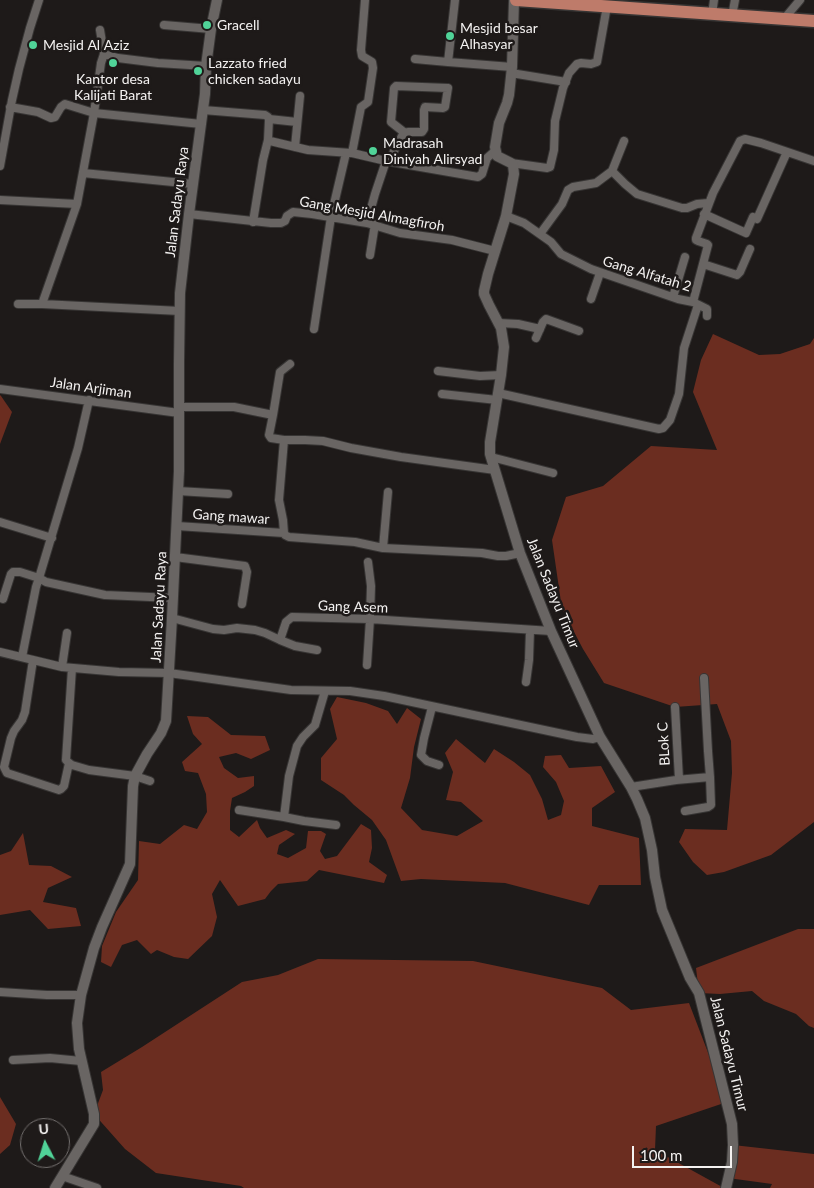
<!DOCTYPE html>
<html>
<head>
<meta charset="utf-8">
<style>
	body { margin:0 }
	#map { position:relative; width:814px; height:1188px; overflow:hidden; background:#1e1a19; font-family:Lato,sans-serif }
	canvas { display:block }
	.north { position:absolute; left:20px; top:1118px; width:50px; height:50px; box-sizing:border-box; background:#1e1a19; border:1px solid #74706f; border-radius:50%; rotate:355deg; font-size:14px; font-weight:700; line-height:20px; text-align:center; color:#f4f2f1 }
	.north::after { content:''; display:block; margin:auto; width:18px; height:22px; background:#50d398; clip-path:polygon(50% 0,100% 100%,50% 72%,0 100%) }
	.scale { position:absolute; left:632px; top:1146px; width:100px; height:22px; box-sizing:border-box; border:2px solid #f4f2f1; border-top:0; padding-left:6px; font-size:15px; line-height:18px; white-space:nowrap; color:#f4f2f1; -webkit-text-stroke:4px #1e1a19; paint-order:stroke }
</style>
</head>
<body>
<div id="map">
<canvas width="814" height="1188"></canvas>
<div class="north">U</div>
<div class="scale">100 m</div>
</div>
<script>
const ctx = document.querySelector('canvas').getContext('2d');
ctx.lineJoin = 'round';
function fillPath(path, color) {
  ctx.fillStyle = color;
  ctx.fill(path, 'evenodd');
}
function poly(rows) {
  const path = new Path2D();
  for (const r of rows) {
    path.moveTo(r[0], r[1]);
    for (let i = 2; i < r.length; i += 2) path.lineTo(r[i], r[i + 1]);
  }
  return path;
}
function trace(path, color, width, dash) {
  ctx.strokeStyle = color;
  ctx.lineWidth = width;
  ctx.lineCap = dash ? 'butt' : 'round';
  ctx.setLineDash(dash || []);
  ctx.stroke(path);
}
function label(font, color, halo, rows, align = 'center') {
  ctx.font = font + ' Lato,sans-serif';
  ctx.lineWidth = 5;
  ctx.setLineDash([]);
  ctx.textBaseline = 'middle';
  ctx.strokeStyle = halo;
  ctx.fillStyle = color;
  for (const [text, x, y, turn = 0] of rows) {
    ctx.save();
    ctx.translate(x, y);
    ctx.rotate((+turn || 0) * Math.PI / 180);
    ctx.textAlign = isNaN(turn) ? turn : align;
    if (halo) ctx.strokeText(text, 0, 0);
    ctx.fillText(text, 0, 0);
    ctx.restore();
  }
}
fillPath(poly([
	[713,334,759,355,780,354,810,344,814,338,814,822,771,855,724,872,707,875,693,862,679,842,685,829,727,830,732,773,731,741,717,704,675,707,604,683,583,649,562,609,552,540,566,497,603,486,651,446,717,450,693,392,701,360],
	[0,395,1,396,12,412,0,444],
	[337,697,366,703,388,711,397,724,407,708,421,719,414,747,410,778,401,808,422,830,457,836,483,821,461,802,446,800,453,772,445,753,456,739,485,763,494,749,514,762,530,775,542,799,548,820,561,815,564,801,556,782,543,767,545,756,561,755,569,768,601,766,615,792,592,808,592,826,639,838,641,885,599,885,589,905,505,883,421,879,401,881,386,840,372,820,354,805,344,795,321,780,321,758,337,739,330,709],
	[187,716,208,717,231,735,265,736,270,750,251,759,236,753,219,757,224,768,238,778,254,776,254,786,245,792,232,798,230,811,230,830,239,837,257,820,260,828,267,838,286,830,295,834,279,845,277,854,288,858,306,848,308,831,321,831,326,834,320,851,325,859,337,856,361,824,371,830,372,848,369,862,387,875,384,883,319,870,307,881,278,884,271,891,265,899,238,906,220,880,212,894,217,917,212,936,188,959,174,957,157,950,151,954,137,940,122,945,111,967,101,962,102,946,116,912,138,880,139,841,160,844,184,825,197,829,207,812,206,794,198,773,185,771,182,762,202,744,193,734],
	[23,833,29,865,51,866,72,877,48,888,43,902,76,908,81,926,48,929,30,910,0,915,0,855,11,851],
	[798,929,814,929,814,1028,809,1026,796,1014,764,1001,752,991,720,994,699,993,696,968],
	[318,959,473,961,602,988,631,1010,689,1003,727,1102,656,1126,655,1150,724,1188,244,1188,241,1186,156,1173,125,1149,94,1114,103,1090,101,1072,142,1047,242,982,278,975],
	[0,1097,16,1124,10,1145,0,1154],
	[733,1145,814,1154,814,1188,770,1188,772,1184,728,1178]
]), '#6b2d20');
const minor = poly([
	[365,0,361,50,362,56,372,62,373,68,368,102,361,107,352,153,386,161,375,194,367,223],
	[455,0,448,62,512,67],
	[712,14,714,0],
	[732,16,735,0],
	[784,19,800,0],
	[164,25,211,29],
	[100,30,104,54],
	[415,59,448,62],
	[511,73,566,82],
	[10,107,38,112,51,118,55,117,61,107,65,104,94,113,101,63,104,54,118,58,158,63,206,66],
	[203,110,265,115,268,117,269,119,268,140,270,141,308,150,351,153],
	[269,119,297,122],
	[295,147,300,96],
	[386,161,392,155,403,134,408,132,422,132,424,129,424,110,425,107,443,108,445,107,448,88,396,86,394,88,391,122,405,133],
	[386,161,478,177,482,174,487,158,495,151],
	[511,163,547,168,550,167,554,150,555,121,563,88,569,73,577,64,581,63,591,64,597,62,607,6],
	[0,166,12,100,19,69,30,28,39,0],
	[612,171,625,184,637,194,682,208,687,208,697,204,708,203],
	[83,173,193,184],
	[0,200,77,204,94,113,201,124],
	[189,214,271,223,281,223,285,221,287,216,293,212,312,214,367,223,400,233,452,240,495,251],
	[704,214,746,233,753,217,757,219,787,152],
	[506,216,524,223,551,242,561,254,591,269,678,299,693,302,708,245,707,244,698,241,696,240,696,238,713,193,740,141,745,139,761,143,814,161],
	[253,222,263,160,268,140],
	[540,234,562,204,568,190,573,187,596,183,612,171,624,141],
	[370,255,375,224],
	[703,264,737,275,740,272,750,249],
	[673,297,685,257],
	[591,299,600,273],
	[695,303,707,309,707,316],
	[18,304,42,304,77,204],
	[42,304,180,311],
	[499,323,518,324,540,329],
	[314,329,331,217,346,153],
	[536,338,543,322,546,319,579,331],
	[438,371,480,376,501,375],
	[0,389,179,413],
	[498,393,659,429,663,428,670,420,679,394,684,348,698,305],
	[442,394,497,400],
	[89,400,78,448,39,578,46,582,105,595,173,598],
	[179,407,234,407,273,415,269,435,271,438,284,440],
	[273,415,280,372,290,364],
	[491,457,553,473],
	[495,470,401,457,351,448,323,441,305,440,284,440,279,500,283,520,284,533,285,535,289,537,355,542,383,548,482,553,498,556,506,556,520,553],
	[178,491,228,494],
	[0,522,52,538],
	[177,526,284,533],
	[383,548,388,492],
	[175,557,245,566,247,572,242,604],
	[3,599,11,574,13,572,20,572,39,578,36,587,22,657],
	[172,618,213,629,224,630,237,628,255,630,265,633,280,640,286,622,292,617,370,619,551,631],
	[280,640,295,646,317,650],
	[0,652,62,667,119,672,169,673,291,690,350,691,384,696,577,737,593,739,600,737],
	[33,660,25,712,22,720,14,731,11,738,4,767,7,773,59,790,61,789,64,786,69,763],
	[367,665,370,619,371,586,368,562],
	[62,667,67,633],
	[72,668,66,760,69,763,72,765,89,770,135,776,150,781],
	[704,678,708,751,710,777],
	[526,682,529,660,530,630],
	[432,707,424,738,421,755,427,761,439,765],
	[675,707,679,779],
	[631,787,676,780,710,777,711,805,708,807,685,811],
	[239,810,284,817,304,821,336,825],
	[284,817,289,776,297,746,303,737,315,725,325,691],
	[0,992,47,995,81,995],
	[13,1060,50,1058,81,1061],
	[62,1176,97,1188]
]);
const tertiary = poly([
	[514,0,512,67,509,95,507,103,499,123,495,147,497,156,511,163,513,165,514,174,506,216,488,274,484,291,484,294,489,305,501,328,504,347,501,375,490,442,490,454,520,553,551,631,600,737,631,787,637,799,645,818,652,850,655,877,662,910,690,978,699,993,729,1112,732,1124,733,1145,732,1162,726,1188],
	[55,1188,94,1124,94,1114,79,1049,77,1023,81,995,94,948,102,927,130,864,133,786,135,776,147,754,161,733,166,721,172,618,179,471,179,363,180,293,189,214,205,94,206,66,211,29,217,0]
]);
const primary = poly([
	[516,0,814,21]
]);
trace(minor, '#373534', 10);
trace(tertiary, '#373534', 12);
trace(primary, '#373534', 15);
trace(minor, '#696563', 8);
trace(tertiary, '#696563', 10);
trace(primary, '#be7b6a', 12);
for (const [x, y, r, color] of [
	[207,25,5,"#50d398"],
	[450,36,5,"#50d398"],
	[33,45,5,"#50d398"],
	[113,63,5,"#50d398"],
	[198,71,5,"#50d398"],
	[373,151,5,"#50d398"]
]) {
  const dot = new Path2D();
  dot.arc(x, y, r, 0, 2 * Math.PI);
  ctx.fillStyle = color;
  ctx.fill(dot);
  trace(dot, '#1e1a19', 2);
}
label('14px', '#f4f2f1', '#1e1a19', [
	["Gracell",217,25],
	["Mesjid besar",460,28],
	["Alhasyar",460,44],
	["Mesjid Al Aziz",43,45],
	["Lazzato fried",208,63],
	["chicken sadayu",208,79],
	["Kantor desa",113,79,"center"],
	["Kalijati Barat",113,95,"center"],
	["Madrasah",383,143],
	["Diniyah Alirsyad",383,159]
], 'left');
label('14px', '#f4f2f1', '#1e1a19', [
	["Jalan Sadayu Raya",177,202,-83],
	["Gang Mesjid Almagfiroh",372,214,10],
	["Gang Alfatah 2",647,274,17],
	["Jalan Arjiman",91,388,8],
	["Gang mawar",231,517,4],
	["Jalan Sadayu Timur",553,593,68],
	["Jalan Sadayu Raya",159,607,-87],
	["Gang Asem",353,607,2],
	["BLok C",664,744,-93],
	["Jalan Sadayu Timur",729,1054,76]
]);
</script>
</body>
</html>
